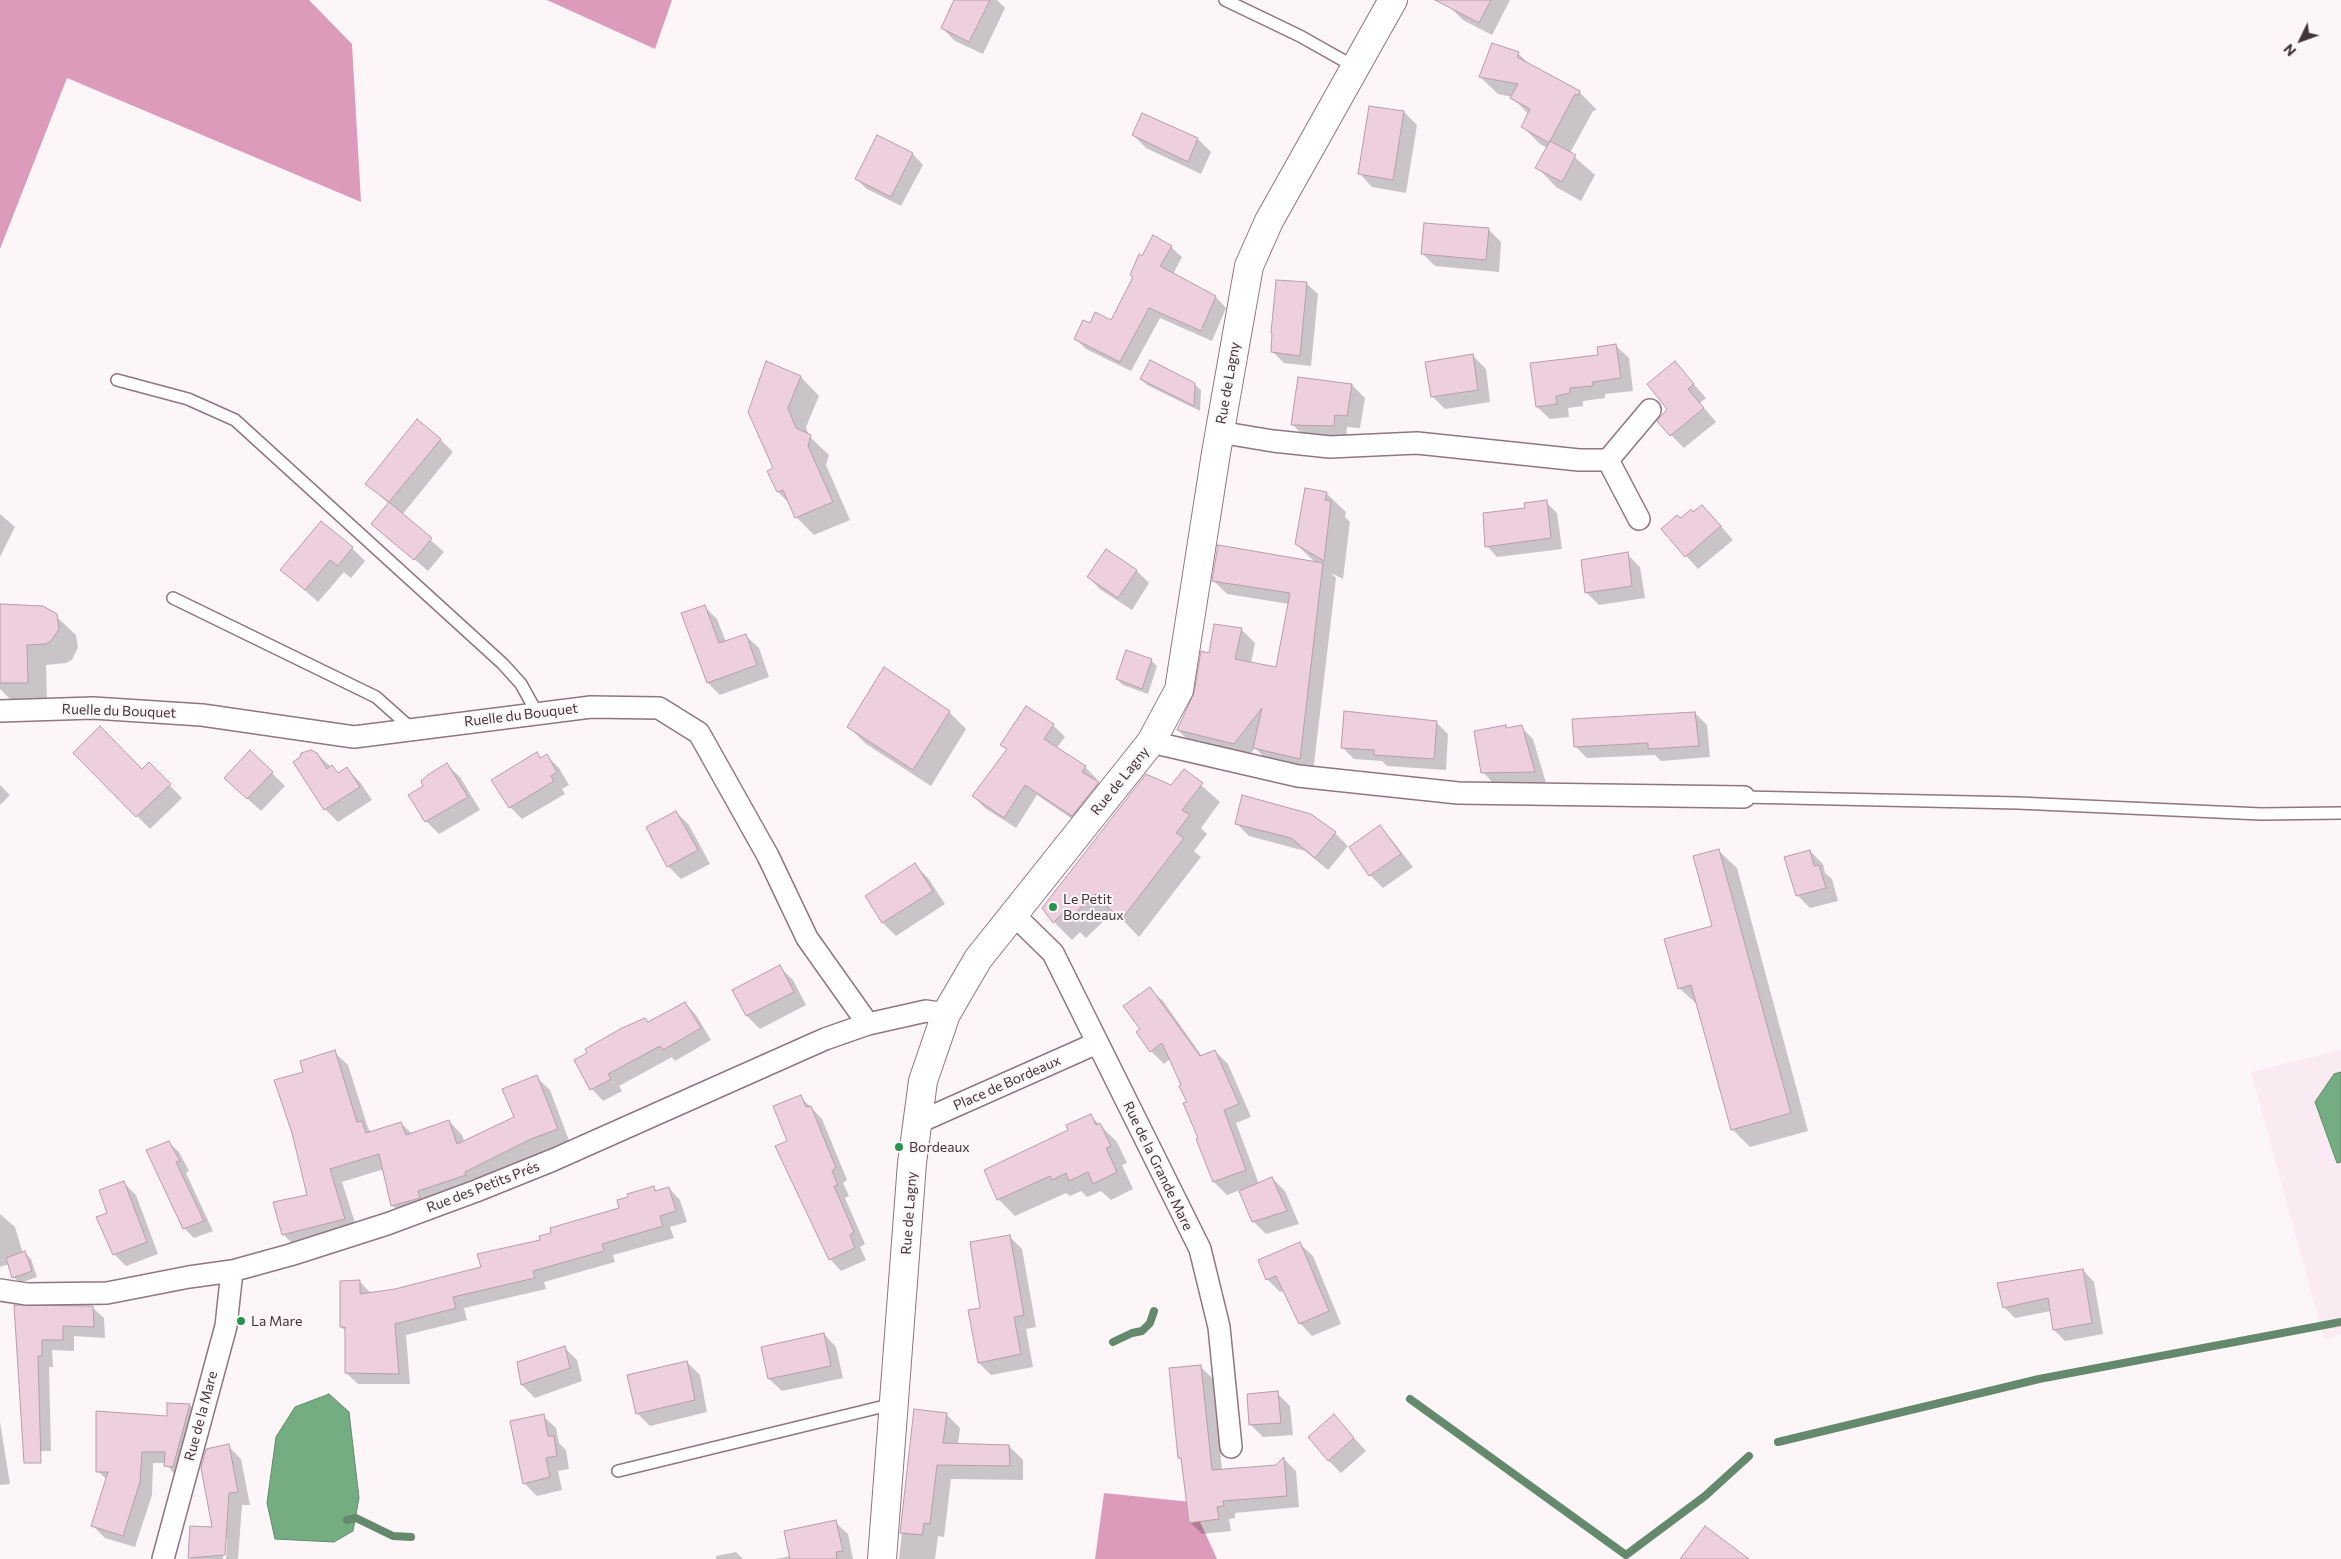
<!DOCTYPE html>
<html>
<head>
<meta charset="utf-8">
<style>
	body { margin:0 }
	#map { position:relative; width:2341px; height:1559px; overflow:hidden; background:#fcf6f9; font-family:Commissioner,sans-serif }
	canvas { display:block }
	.north { position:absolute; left:2276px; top:15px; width:50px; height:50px; -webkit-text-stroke:4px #fcf6f9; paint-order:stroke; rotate:228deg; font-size:14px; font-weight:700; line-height:20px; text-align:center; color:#42363b }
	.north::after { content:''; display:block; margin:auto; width:18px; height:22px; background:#42363b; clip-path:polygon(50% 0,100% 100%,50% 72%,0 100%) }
</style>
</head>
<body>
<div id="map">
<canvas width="2341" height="1559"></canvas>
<div class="north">N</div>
</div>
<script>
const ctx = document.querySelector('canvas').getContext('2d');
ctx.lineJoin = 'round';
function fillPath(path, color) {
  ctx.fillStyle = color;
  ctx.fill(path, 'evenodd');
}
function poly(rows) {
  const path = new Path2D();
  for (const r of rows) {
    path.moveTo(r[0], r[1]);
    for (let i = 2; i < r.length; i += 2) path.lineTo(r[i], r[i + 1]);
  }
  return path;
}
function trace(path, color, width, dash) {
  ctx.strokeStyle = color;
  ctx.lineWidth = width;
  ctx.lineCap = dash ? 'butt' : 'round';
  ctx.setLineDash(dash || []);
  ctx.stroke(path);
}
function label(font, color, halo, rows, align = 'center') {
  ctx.font = font + ' Commissioner,sans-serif';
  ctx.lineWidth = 4;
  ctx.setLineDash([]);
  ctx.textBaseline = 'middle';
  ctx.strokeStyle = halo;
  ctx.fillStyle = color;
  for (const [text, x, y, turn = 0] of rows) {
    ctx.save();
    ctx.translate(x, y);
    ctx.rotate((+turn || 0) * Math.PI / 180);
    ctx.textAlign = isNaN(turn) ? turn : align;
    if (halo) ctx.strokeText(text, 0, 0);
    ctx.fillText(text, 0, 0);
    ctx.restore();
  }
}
fillPath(poly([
	[2341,1050,2341,1334,2324,1339,2251,1072]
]), '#faeaf2');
fillPath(poly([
	[0,0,309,0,352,44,361,202,67,78,0,249],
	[547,0,672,0,655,49],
	[1104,1493,1191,1502,1217,1559,1095,1559]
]), '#dd9bbc');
const water = poly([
	[2341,1072,2341,1162,2337,1163,2315,1102,2334,1074,2341,1072],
	[329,1394,349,1412,359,1498,353,1531,334,1542,275,1539,267,1503,276,1437,295,1407,329,1394]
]);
fillPath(water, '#73ad81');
trace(water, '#64896c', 1);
fillPath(poly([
	[955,0,997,0,1005,8,983,54,955,41,942,28],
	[1454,0,1510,0,1492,35,1463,20,1450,7],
	[1518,53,1531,66,1579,92,1597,110,1593,111,1570,153,1595,175,1581,201,1556,187,1537,167,1547,148,1540,144,1522,126,1529,115,1512,97,1498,94,1480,77],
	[1404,112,1417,125,1406,193,1372,187,1360,174],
	[1142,114,1198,139,1211,152,1201,174,1146,148,1133,135],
	[877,137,913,154,923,165,901,206,867,189,856,179],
	[1488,229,1501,242,1499,272,1435,266,1422,253],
	[1171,247,1182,257,1173,274,1216,297,1226,308,1212,341,1160,318,1131,371,1086,349,1075,338,1091,325,1111,322,1142,258],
	[1307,284,1318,294,1311,366,1284,363,1273,352],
	[1616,346,1629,358,1633,391,1605,394,1605,398,1583,401,1583,406,1568,408,1569,417,1550,419,1537,407,1599,356],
	[1473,356,1486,369,1490,402,1445,409,1432,396],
	[767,363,801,377,819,396,806,427,809,436,829,455,826,465,850,520,814,535,796,517,790,504,778,492],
	[1675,363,1706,398,1700,403,1716,422,1684,448,1671,435,1668,409],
	[1141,379,1194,384,1201,390,1200,411,1147,385],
	[1352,385,1365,398,1360,428,1347,427,1346,439,1305,437,1292,424],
	[440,439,453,452,402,515,444,552,428,571,373,524,389,504,367,484],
	[1326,493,1346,512,1345,517,1350,522,1343,579,1331,573,1336,578,1313,772,1268,761,1255,748,1248,757,1192,744,1178,730,1210,654,1241,629,1255,643,1251,663,1277,668,1289,604,1227,594,1213,580,1316,563,1296,544],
	[1546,502,1557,513,1562,549,1497,557,1487,546,1526,509],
	[0,514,15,527,0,557],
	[1694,514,1715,519,1733,540,1698,569,1662,529],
	[352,548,365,561,351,578,344,572,318,602,282,570],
	[1627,554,1640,567,1645,598,1599,605,1586,592],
	[1136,570,1149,583,1132,610,1101,590,1088,577],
	[0,605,28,605,47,608,76,635,78,647,72,660,66,663,46,665,47,702,14,703,0,689],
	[704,606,717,619,726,642,746,636,759,648,769,677,720,695,708,683],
	[1151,660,1157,666,1148,694,1123,685,1117,679],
	[949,712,966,729,931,786,866,744,849,727],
	[1695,713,1707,725,1710,757,1661,761,1655,755,1587,758,1575,746],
	[1436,722,1448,734,1446,770,1387,766,1382,761,1354,759,1342,747],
	[1053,725,1065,737,1056,749,1085,767,1097,779,1095,781,1110,795,1084,827,1037,795,1016,828,985,808,973,796,1008,750,1002,745],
	[1505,726,1508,729,1521,727,1533,739,1546,783,1494,784,1483,772],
	[251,752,285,786,261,811,225,778],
	[75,753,142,770,149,764,182,798,150,829],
	[317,754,339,774,347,769,360,782,372,800,338,822,325,809],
	[537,754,542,759,547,756,559,768,569,785,562,789,565,794,522,819,510,807],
	[447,765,460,777,480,810,439,834,426,821,410,795,425,786],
	[1185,771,1220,802,1201,828,1207,834,1194,851,1201,857,1139,937,1114,911,1086,938,1080,932,1072,940,1054,922,1043,908,1172,787],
	[0,785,10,795,0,805],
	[676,812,689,825,710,864,681,879,668,866],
	[1310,815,1335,833,1348,846,1328,870,1305,851,1249,836,1236,823],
	[1380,827,1392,840,1413,867,1383,888,1370,875,1350,847],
	[1719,851,1737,868,1808,1131,1750,1147,1732,1129,1698,1005,1679,988,1714,926],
	[1810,851,1823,864,1825,873,1832,879,1838,901,1810,908,1797,895],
	[915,865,928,878,945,904,896,936,883,923,867,897],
	[780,967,793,980,806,1005,760,1029,747,1016,734,990],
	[1150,989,1163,1001,1202,1056,1215,1051,1228,1064,1251,1117,1236,1123,1259,1184,1272,1178,1285,1191,1299,1224,1266,1234,1253,1221,1240,1190,1227,1195,1214,1182,1198,1140,1200,1139,1183,1086,1170,1059,1164,1064,1151,1051,1141,1029],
	[685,1003,696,1015,711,1040,675,1061,672,1057,619,1086,622,1091,603,1101,592,1089,576,1061],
	[334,1052,348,1065,368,1128,372,1133,401,1123,412,1134,449,1121,462,1135,464,1141,515,1118,536,1077,550,1090,570,1143,406,1219,392,1205,384,1169,342,1182,358,1232,297,1248,284,1235,275,1203,308,1196,305,1072],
	[800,1096,822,1119,847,1180,843,1183,849,1196,845,1198,865,1244,860,1247,866,1260,841,1271,830,1259,789,1141],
	[1090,1115,1117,1142,1127,1163,1122,1165,1133,1189,1111,1200,1101,1191,1087,1197,1081,1191,1070,1196,1066,1193,1015,1216,998,1199,1069,1131],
	[168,1142,179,1152,189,1171,186,1173,213,1231,194,1238,184,1228],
	[124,1183,136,1195,158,1254,126,1266,114,1254,109,1214],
	[654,1188,658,1192,669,1188,680,1200,687,1222,670,1227,674,1238,613,1255,615,1262,544,1282,546,1289,464,1308,467,1320,406,1335,410,1384,358,1384,346,1373,346,1331,341,1327,359,1281,371,1293,396,1290,482,1268,542,1241,621,1209],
	[0,1214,15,1227,23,1254,25,1253,31,1259,37,1277,20,1283,13,1277,9,1264,0,1267],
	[1010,1237,1022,1249,1036,1327,1026,1329,1033,1367,991,1375,979,1363,982,1309],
	[1300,1244,1313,1256,1341,1324,1312,1336,1300,1323,1284,1291,1280,1292,1268,1280,1260,1261],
	[2083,1270,2094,1282,2103,1334,2065,1341,2054,1330,2051,1311,2015,1318,2004,1307],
	[15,1306,92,1307,104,1318,105,1338,74,1336,74,1351,52,1350,53,1367,49,1367,51,1451,35,1451],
	[824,1334,836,1347,843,1378,782,1391,769,1379],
	[564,1347,577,1360,582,1381,535,1398,522,1385,518,1363],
	[687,1362,700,1375,707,1412,650,1426,637,1413],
	[1201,1367,1213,1379,1222,1470,1276,1466,1284,1459,1296,1471,1299,1507,1235,1513,1235,1518,1229,1519,1231,1531,1202,1534,1190,1522,1183,1461,1179,1458],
	[1277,1393,1290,1406,1293,1435,1263,1437,1250,1424],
	[169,1404,190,1405,202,1417,177,1477,165,1463,153,1463,152,1495,135,1547,105,1538,93,1526,107,1480,98,1471,168,1417],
	[915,1411,946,1414,960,1428,958,1445,1009,1446,1023,1460,1023,1480,951,1479,944,1537,938,1536,935,1559,899,1559],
	[543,1416,556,1428,559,1443,566,1450,569,1469,558,1471,562,1490,537,1496,524,1483],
	[1334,1416,1366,1451,1341,1473,1328,1460],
	[0,1422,10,1484,0,1485],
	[228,1446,241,1459,250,1505,242,1505,238,1559,226,1559,227,1539,225,1539,223,1559,191,1559,189,1557,214,1528],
	[835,1522,848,1534,853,1559,776,1559,790,1556],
	[736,1552,743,1559,716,1559,716,1556]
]), '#0003');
trace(poly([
	[1113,1342,1132,1333,1142,1331,1150,1323,1154,1311],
	[1410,1399,1626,1555,1705,1496,1749,1456],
	[1778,1442,2039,1379,2341,1322],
	[347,1520,356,1518,393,1536,411,1537]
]), '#64896c', 8);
const building = poly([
	[954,0,990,0,969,42,941,28,954,0],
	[1435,0,1491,0,1479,23,1435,0],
	[1492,43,1519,52,1517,57,1580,91,1579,95,1575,94,1549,143,1521,127,1530,109,1510,98,1518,84,1479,77,1492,43],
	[1369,106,1404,111,1393,180,1358,174,1369,106],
	[1142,113,1198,138,1188,162,1132,135,1142,113],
	[877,135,913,153,891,197,855,179,877,135],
	[1550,141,1576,155,1562,182,1535,168,1550,141],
	[1424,223,1489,228,1486,260,1421,254,1424,223],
	[1153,235,1172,246,1160,266,1216,296,1201,331,1149,308,1120,362,1074,339,1083,320,1090,323,1095,312,1111,320,1133,277,1130,275,1139,254,1142,256,1153,235],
	[1276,280,1307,282,1300,356,1271,352,1272,333,1271,333,1276,280],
	[1616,344,1621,378,1592,382,1593,386,1570,388,1570,393,1556,396,1557,404,1536,407,1530,363,1598,355,1597,347,1616,344],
	[1473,354,1478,390,1431,397,1425,362,1473,354],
	[1150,360,1195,383,1194,406,1140,379,1150,360],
	[766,361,801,376,788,408,796,428,811,435,808,446,833,502,795,518,783,490,777,492,767,471,773,468,748,412,766,361],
	[1675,361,1694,384,1688,389,1704,408,1670,436,1657,421,1667,409,1647,384,1675,361],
	[1298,377,1352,384,1347,416,1335,415,1334,426,1291,425,1298,377],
	[417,419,441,439,389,502,365,484,417,419],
	[1305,488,1327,492,1325,500,1331,501,1324,561,1295,544,1305,488],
	[1547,500,1551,538,1485,547,1483,513,1525,508,1524,503,1547,500],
	[389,502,432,538,414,560,371,524,389,502],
	[1702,505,1721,526,1685,557,1661,529,1677,515,1681,518,1691,509,1693,512,1702,505],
	[321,521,353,547,338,566,330,560,305,590,280,570,321,521],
	[1218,545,1323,563,1300,759,1253,748,1262,708,1234,744,1177,730,1194,693,1201,651,1209,653,1214,624,1242,628,1235,659,1276,667,1290,593,1212,581,1218,545],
	[1106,549,1137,570,1118,598,1087,577,1106,549],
	[1628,552,1632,586,1585,593,1581,560,1628,552],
	[0,604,43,606,57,614,59,629,52,640,46,644,27,645,28,683,0,683,0,604],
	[705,605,719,643,746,634,757,665,707,683,681,613,705,605],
	[1126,650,1152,659,1142,689,1116,679,1126,650],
	[884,667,950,711,913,770,847,727,884,667],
	[1026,706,1054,724,1044,739,1086,766,1082,772,1099,782,1072,816,1025,785,1004,818,972,796,1007,749,1000,745,1026,706],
	[1344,711,1437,721,1434,759,1374,755,1374,750,1341,748,1344,711],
	[1695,712,1699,746,1648,749,1648,743,1574,747,1572,719,1695,712],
	[1506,725,1506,728,1522,725,1535,772,1481,773,1474,731,1506,725],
	[100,726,142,769,149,762,171,784,136,817,73,753,100,726],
	[250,750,273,772,247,799,224,778,250,750],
	[311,750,317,753,327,769,332,765,338,773,347,767,360,787,324,810,293,762,300,757,301,753,311,750],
	[537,752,540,758,547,754,557,772,551,776,554,781,509,808,491,780,537,752],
	[447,763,468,797,425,822,408,795,423,786,421,781,429,774,447,763],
	[1184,769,1203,783,1182,810,1190,815,1176,833,1184,838,1121,920,1095,894,1067,921,1063,913,1053,923,1042,908,1146,774,1171,785,1184,769],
	[1242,795,1311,814,1336,832,1315,858,1291,838,1235,824,1242,795],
	[676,811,698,850,667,867,646,827,676,811],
	[1380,825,1401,854,1369,876,1349,847,1380,825],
	[1719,849,1791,1113,1731,1130,1691,985,1678,989,1664,939,1712,926,1693,856,1719,849],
	[1810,850,1814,866,1819,865,1826,888,1796,896,1784,857,1810,850],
	[915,863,933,891,882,923,865,896,915,863],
	[780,965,794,992,746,1016,732,990,780,965],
	[1150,987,1200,1056,1215,1050,1239,1104,1224,1110,1246,1170,1213,1182,1196,1139,1198,1138,1183,1103,1187,1102,1179,1086,1181,1085,1162,1043,1150,1052,1136,1032,1140,1029,1123,1006,1150,987],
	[685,1002,701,1028,663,1050,660,1046,608,1074,611,1079,590,1090,574,1060,587,1053,585,1049,622,1028,645,1018,648,1022,685,1002],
	[335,1050,357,1122,362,1121,366,1133,401,1122,406,1135,449,1120,457,1144,514,1117,502,1089,537,1075,558,1129,531,1139,465,1172,466,1175,418,1191,420,1198,391,1206,379,1154,330,1169,345,1219,282,1235,273,1202,307,1195,292,1133,274,1080,303,1072,300,1061,335,1050],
	[801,1095,806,1107,811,1106,836,1168,832,1171,838,1185,834,1186,854,1232,850,1235,855,1248,829,1260,775,1146,787,1141,773,1106,801,1095],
	[1091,1114,1096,1125,1100,1123,1111,1146,1106,1148,1117,1172,1093,1184,1088,1172,1069,1181,1066,1173,1052,1180,1050,1176,997,1200,984,1170,1068,1130,1066,1125,1091,1114],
	[169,1141,180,1161,176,1162,204,1221,183,1229,146,1150,169,1141],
	[1272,1177,1287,1211,1252,1222,1239,1191,1272,1177],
	[124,1181,147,1242,113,1255,96,1217,107,1213,99,1190,124,1181],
	[654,1186,655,1191,669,1187,676,1211,660,1216,663,1226,602,1244,604,1251,533,1271,535,1278,453,1297,456,1308,395,1324,399,1374,345,1373,345,1327,340,1327,340,1281,360,1280,360,1294,395,1289,481,1267,477,1254,540,1240,539,1236,551,1233,550,1228,619,1208,617,1200,628,1197,627,1194,654,1186],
	[1010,1235,1024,1315,1014,1317,1021,1354,978,1363,968,1310,980,1308,970,1242,1010,1235],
	[1300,1242,1329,1311,1299,1324,1276,1276,1266,1280,1258,1260,1300,1242],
	[25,1251,32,1271,12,1278,6,1258,25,1251],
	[2083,1269,2092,1323,2053,1330,2048,1298,2003,1308,1997,1283,2083,1269],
	[14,1305,93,1306,94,1327,63,1326,63,1340,42,1340,42,1356,38,1356,41,1463,24,1463,14,1305],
	[824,1333,831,1366,768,1379,761,1347,824,1333],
	[565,1346,570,1368,521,1385,517,1362,565,1346],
	[687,1361,695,1400,636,1414,627,1375,687,1361],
	[1201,1365,1212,1470,1276,1465,1284,1457,1287,1496,1223,1501,1224,1506,1217,1507,1219,1519,1189,1523,1181,1458,1178,1458,1169,1368,1201,1365],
	[1278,1391,1281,1423,1249,1425,1247,1394,1278,1391],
	[167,1403,190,1404,173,1467,164,1466,165,1452,142,1452,140,1482,123,1536,91,1526,108,1472,96,1472,96,1411,167,1416,167,1403],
	[914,1409,947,1413,943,1443,1009,1445,1010,1466,937,1465,930,1524,924,1523,922,1535,900,1533,914,1409],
	[544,1414,548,1436,554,1436,557,1456,546,1458,550,1477,523,1484,510,1421,544,1414],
	[1334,1414,1354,1438,1328,1461,1308,1437,1334,1414],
	[229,1444,238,1492,229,1493,225,1555,188,1558,190,1526,212,1527,201,1468,206,1449,229,1444],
	[836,1520,843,1551,836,1552,837,1559,790,1559,784,1531,836,1520],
	[1705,1526,1749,1559,1680,1559,1705,1526]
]);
fillPath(building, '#edcfdd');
trace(building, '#b89caa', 1);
const service = poly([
	[1225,0,1300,36,1355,67],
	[117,380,188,399,235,420,503,664,521,684,537,713],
	[173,598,376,697,412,729],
	[1744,797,2018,803,2261,814,2341,813],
	[618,1471,893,1404]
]);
const minor = poly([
	[1219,432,1273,441,1330,447,1417,443,1579,460,1608,460],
	[1639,519,1608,460,1650,410],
	[0,711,93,708,202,715,354,737,591,707,659,708,699,733,768,856,807,938,868,1024],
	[1151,742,1298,776,1458,793,1744,797],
	[1013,914,1053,953,1200,1249,1219,1327,1231,1447],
	[917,1123,1097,1043],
	[0,1290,27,1294,107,1293,189,1277,232,1271,290,1255,387,1224,476,1191,553,1160,825,1039,868,1024,926,1011,946,1014],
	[163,1559,226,1326,232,1271]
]);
const secondary = poly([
	[882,1559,912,1163,923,1081,946,1014,978,959,1151,742,1179,690,1216,453,1249,266,1269,221,1393,0]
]);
trace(service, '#907582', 14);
trace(minor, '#907582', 24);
trace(secondary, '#907582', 30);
trace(service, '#fff', 11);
trace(minor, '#fff', 21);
trace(secondary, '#fff', 28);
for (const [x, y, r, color] of [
	[1053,907,5,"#25954f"],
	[899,1147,5,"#25954f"],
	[241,1321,5,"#25954f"]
]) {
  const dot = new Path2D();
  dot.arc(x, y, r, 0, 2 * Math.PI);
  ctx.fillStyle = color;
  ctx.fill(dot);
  trace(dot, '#fcf6f9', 2);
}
label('14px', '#42363b', '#fcf6f9', [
	["Rue de Lagny",1228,383,-80],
	["Ruelle du Bouquet",119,711,2],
	["Ruelle du Bouquet",521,715,-7],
	["Rue de Lagny",1120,781,-51],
	["Place de Bordeaux",1007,1083,-24],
	["Rue de la Grande Mare",1158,1166,64],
	["Rue des Petits Prés",483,1187,-21],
	["Rue de Lagny",909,1213,-86],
	["Rue de la Mare",201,1416,-75]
]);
label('14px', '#42363b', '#fcf6f9', [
	["Le Petit",1063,899],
	["Bordeaux",1063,915],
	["Bordeaux",909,1147],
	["La Mare",251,1321]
], 'left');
</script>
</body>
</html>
